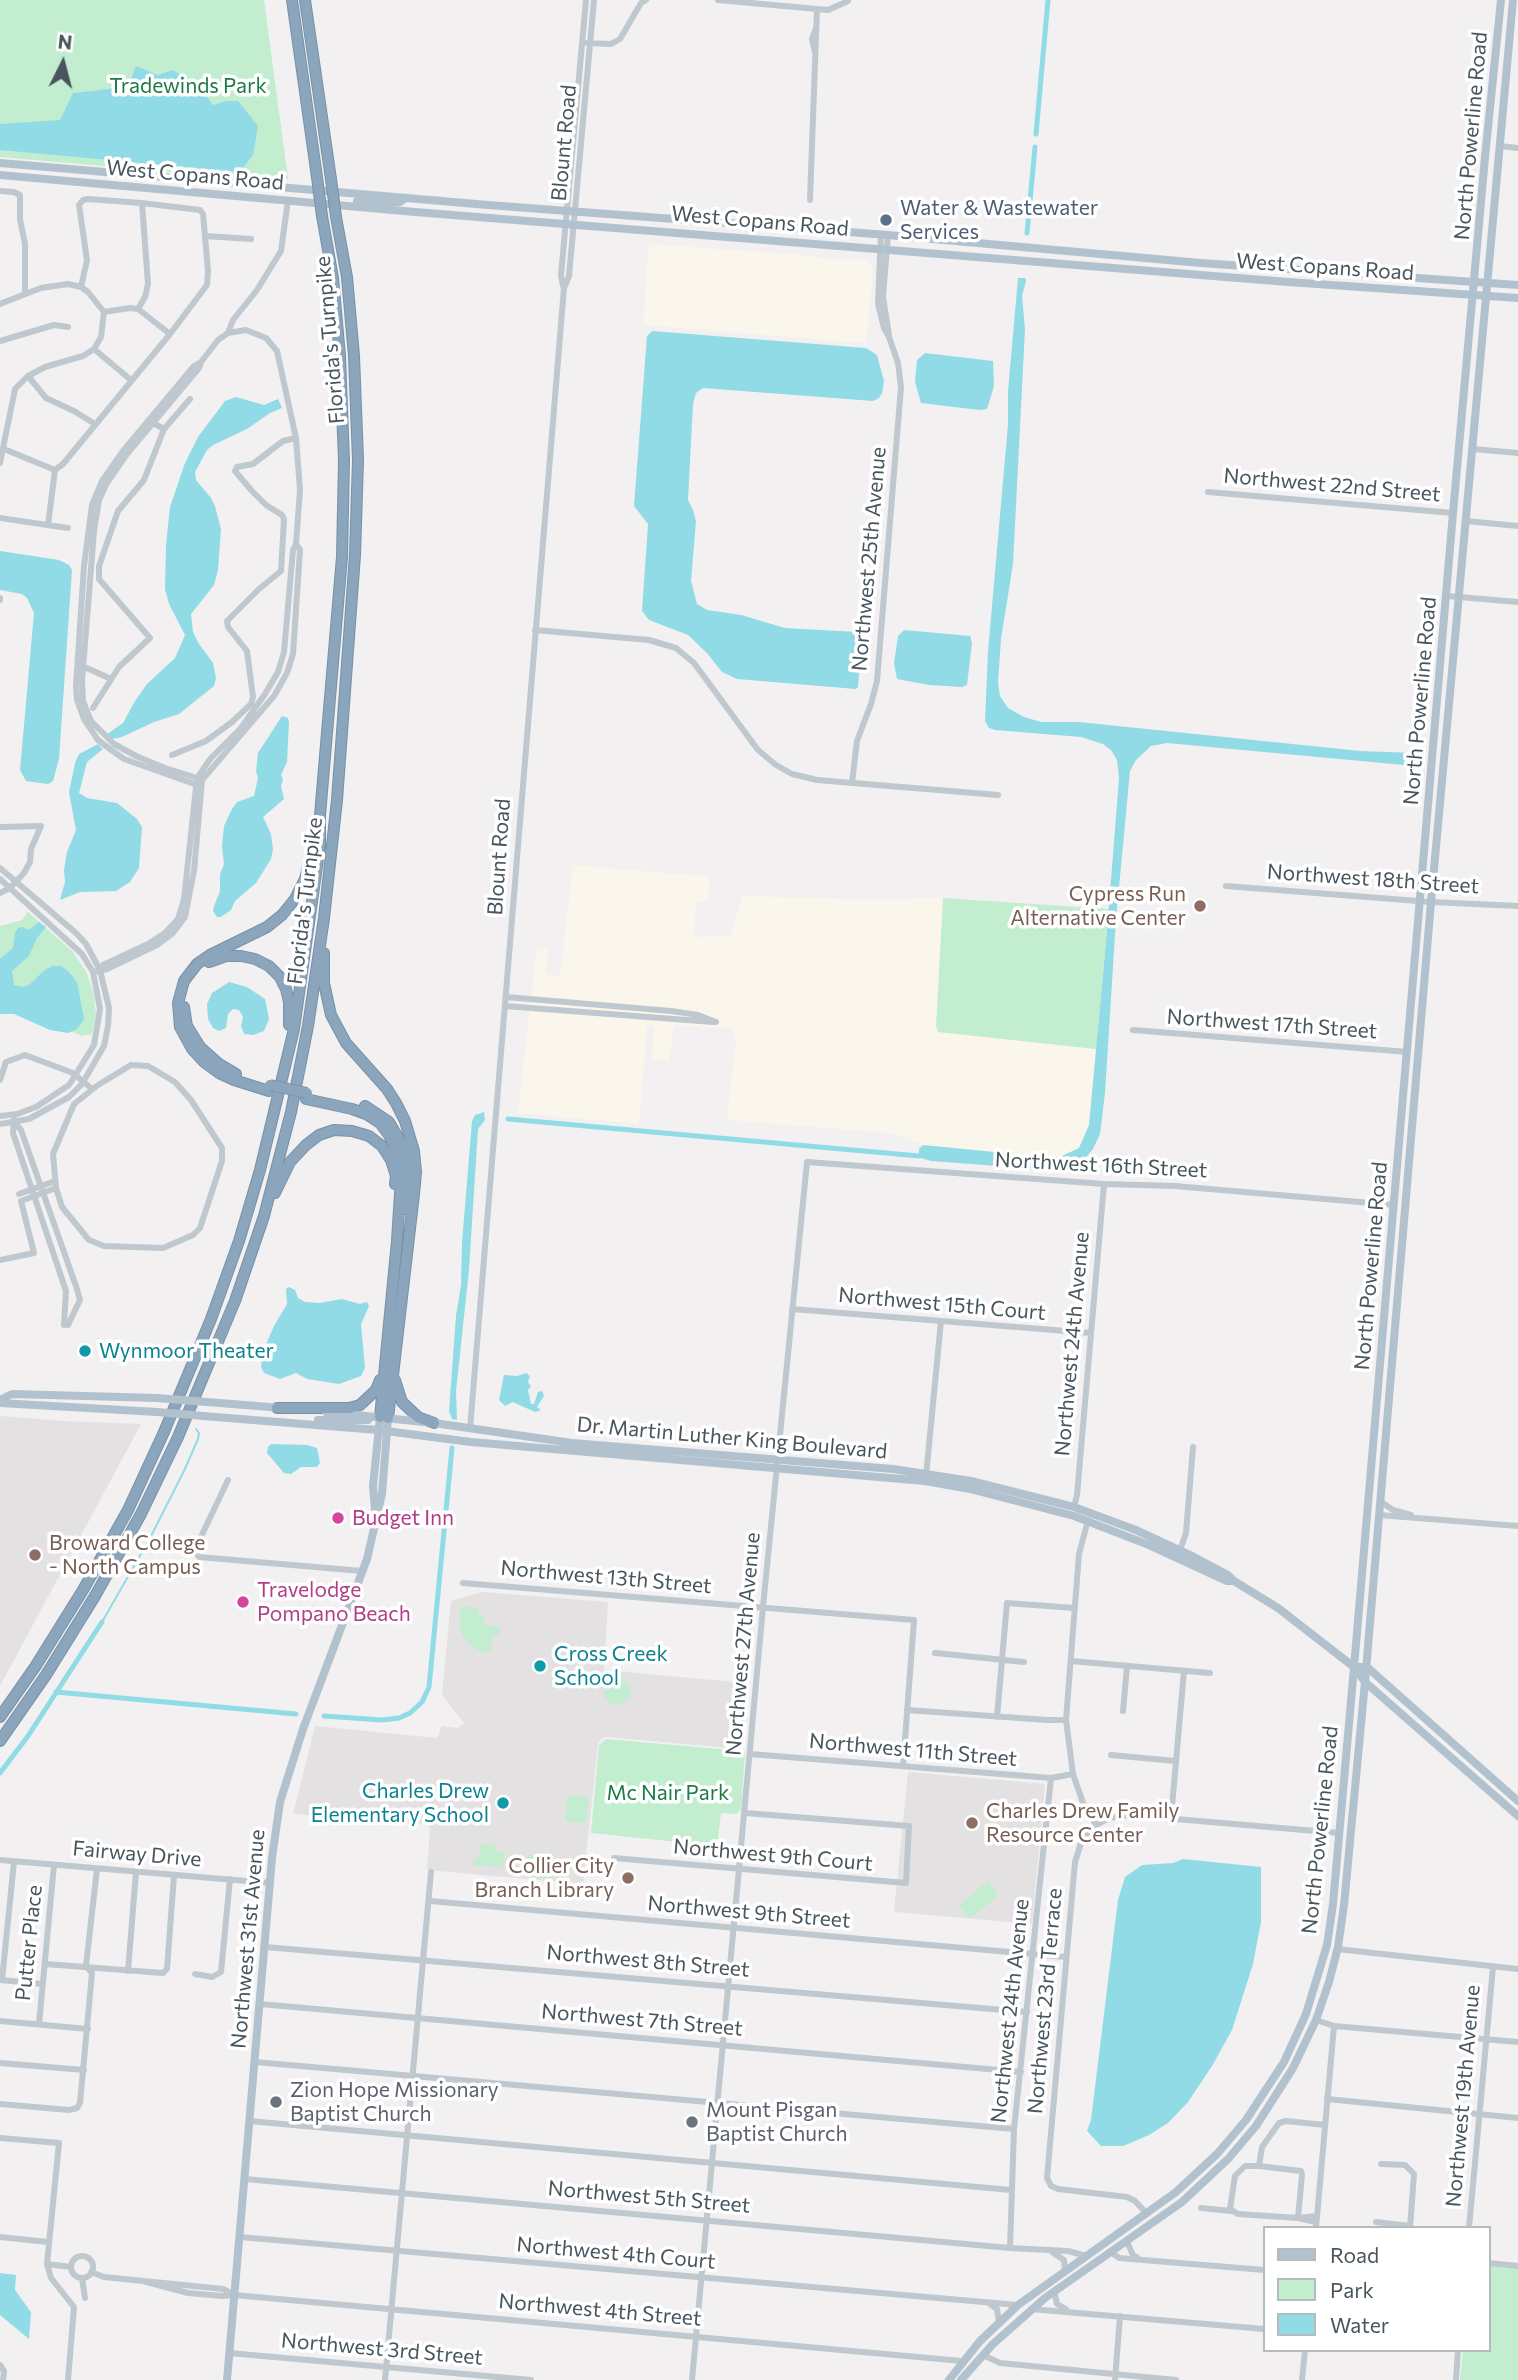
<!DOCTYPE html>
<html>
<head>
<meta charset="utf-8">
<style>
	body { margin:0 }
	#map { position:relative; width:1518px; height:2380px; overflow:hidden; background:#f2f0f0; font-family:Commissioner,sans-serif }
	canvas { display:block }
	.legend { position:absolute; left:1263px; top:2226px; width:228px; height:126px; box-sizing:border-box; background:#fff; border:2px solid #b6bbbe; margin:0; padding:9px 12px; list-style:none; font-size:21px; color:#49555d }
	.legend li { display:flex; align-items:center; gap:14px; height:35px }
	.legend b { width:35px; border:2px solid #b6bbbe }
	.north { position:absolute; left:28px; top:28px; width:70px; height:70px; -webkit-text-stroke:5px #fff; paint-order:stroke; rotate:6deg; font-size:19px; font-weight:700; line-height:28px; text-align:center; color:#49555d }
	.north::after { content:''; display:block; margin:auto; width:24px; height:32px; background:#49555d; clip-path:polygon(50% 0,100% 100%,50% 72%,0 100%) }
</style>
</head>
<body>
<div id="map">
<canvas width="1518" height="2380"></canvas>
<ul class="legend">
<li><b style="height:9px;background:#b1c1cd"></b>Road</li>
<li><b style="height:19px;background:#c2edcf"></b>Park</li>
<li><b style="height:19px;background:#91dbe7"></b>Water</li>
</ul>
<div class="north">N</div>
</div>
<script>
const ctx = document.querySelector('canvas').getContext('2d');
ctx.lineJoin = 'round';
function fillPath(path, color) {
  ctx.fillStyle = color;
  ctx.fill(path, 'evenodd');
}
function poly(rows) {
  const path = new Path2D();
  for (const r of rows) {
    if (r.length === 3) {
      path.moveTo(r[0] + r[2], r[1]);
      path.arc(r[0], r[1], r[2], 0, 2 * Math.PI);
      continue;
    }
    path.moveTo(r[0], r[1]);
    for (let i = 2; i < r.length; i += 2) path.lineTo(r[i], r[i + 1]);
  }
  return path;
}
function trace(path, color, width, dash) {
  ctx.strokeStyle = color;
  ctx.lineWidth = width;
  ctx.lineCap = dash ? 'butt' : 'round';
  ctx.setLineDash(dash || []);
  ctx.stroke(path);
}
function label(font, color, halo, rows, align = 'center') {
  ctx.font = font + ' Commissioner,sans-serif';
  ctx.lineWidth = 7;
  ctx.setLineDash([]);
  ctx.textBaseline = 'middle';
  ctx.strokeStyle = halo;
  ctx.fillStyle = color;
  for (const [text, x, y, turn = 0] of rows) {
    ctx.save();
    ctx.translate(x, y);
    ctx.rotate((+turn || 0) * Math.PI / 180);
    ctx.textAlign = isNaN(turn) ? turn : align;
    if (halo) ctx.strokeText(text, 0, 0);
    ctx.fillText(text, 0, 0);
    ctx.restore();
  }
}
fillPath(poly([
	[649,244,802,255,825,259,867,260,873,269,866,343,643,325],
	[573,865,710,877,708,900,696,903,694,937,731,936,742,896,872,900,943,898,939,1032,1096,1049,1089,1125,1079,1148,1062,1156,1045,1157,923,1145,892,1133,727,1120,736,1039,732,1028,674,1025,669,1061,652,1058,654,1026,647,1025,639,1124,518,1113,537,947,548,950,546,974,560,976]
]), '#fbf6eb');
fillPath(poly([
	[0,1416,63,1421,141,1424,0,1686],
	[482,1592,608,1602,604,1670,747,1683,741,1749,606,1737,601,1739,598,1744,583,1884,427,1870,430,1828,427,1824,293,1814,315,1726,437,1738,442,1726,458,1728,464,1723,442,1695,451,1601],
	[908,1772,1045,1784,1032,1924,894,1912]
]), '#e3e1e2');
fillPath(poly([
	[0,0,264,0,288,179,242,178,0,157],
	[943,898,1109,909,1096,1049,938,1032,936,1026],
	[28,912,73,952,87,973,94,996,96,1015,92,1034,82,1036,54,1024,0,1010,0,926,22,920],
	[461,1606,478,1608,478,1615,484,1615,484,1625,500,1627,499,1635,492,1636,491,1652,476,1650,463,1637,459,1625],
	[609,1676,623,1679,631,1687,631,1696,621,1704,609,1703,605,1697,604,1680],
	[606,1739,741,1751,745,1753,741,1809,736,1814,721,1813,717,1846,591,1833,599,1745],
	[568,1795,588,1797,586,1823,565,1821],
	[483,1844,495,1845,495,1851,504,1852,503,1867,473,1865,473,1861,479,1856,480,1847],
	[528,1855,553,1858,551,1879,526,1876],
	[988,1881,997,1893,995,1899,969,1918,959,1906],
	[1488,2266,1518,2269,1518,2380,1460,2380,1463,2350,1488,2350]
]), '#c2edcf');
fillPath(poly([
	[136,66,158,75,172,70,191,79,190,85,197,93,203,91,213,105,226,101,238,101,258,126,253,155,240,172,0,150,0,124,60,120,73,93,109,89,131,79],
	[1018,278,1025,278,1026,281,1022,296,1025,329,1013,564,1001,639,998,683,1000,696,1008,708,1024,717,1041,722,1079,722,1360,751,1415,753,1419,759,1404,765,1167,743,1151,746,1136,760,1130,771,1116,919,1105,1093,1100,1134,1093,1149,1083,1161,1068,1168,1052,1170,931,1161,921,1158,919,1156,919,1149,923,1145,1045,1157,1062,1156,1079,1148,1089,1125,1107,931,1119,778,1117,760,1111,750,1103,744,1081,737,995,730,989,728,985,721,988,651,1008,425,1008,391],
	[652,331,866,348,877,355,884,381,882,393,879,398,873,401,703,388,696,393,693,404,688,500,693,510,696,521,691,581,697,604,707,610,741,615,785,628,858,632,862,635,858,687,856,689,737,679,722,672,707,653,688,635,649,620,642,611,648,524,634,506,647,336],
	[925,353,993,361,994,386,987,409,979,410,921,403,915,382,917,360],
	[236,397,264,405,278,399,282,408,270,413,247,429,213,445,207,450,195,472,196,480,211,498,215,506,221,529,218,570,214,585,191,614,193,632,199,644,213,663,216,678,214,686,179,714,154,722,122,737,112,739,106,735,123,723,135,701,147,684,175,658,185,635,169,604,165,589,166,545,170,507,185,463,198,437,225,401],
	[0,551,59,560,69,565,72,570,59,759,53,781,48,784,26,781,20,770,34,613,27,598,22,594,0,590],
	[904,630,970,636,972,643,967,685,962,687,929,685,897,679,894,663,898,636],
	[282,716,288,718,289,723,287,762,281,775,283,779,281,786,284,799,263,817,271,834,273,849,271,859,256,883,235,901,231,910,221,917,217,917,213,911,214,906,220,891,220,874,224,864,222,846,224,826,232,809,237,802,254,796,258,778,256,771,258,753],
	[98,744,103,749,87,762,79,793,87,798,117,803,137,819,142,827,139,868,130,882,116,891,80,892,60,900,65,882,64,870,67,852,76,830,69,792,75,763,79,754],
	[39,922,46,927,37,938,29,956,12,971,14,985,23,987,30,984,46,969,53,966,61,966,68,971,77,982,84,1019,77,1029,68,1033,50,1030,14,1014,0,1014,0,959,13,948,15,933,18,928,22,927,29,930],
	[229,982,247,987,265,999,269,1019,264,1031,253,1035,244,1034,241,1026,243,1017,239,1010,233,1009,228,1014,226,1028,219,1031,213,1028,208,1019,207,1004,212,993],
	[484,1112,485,1120,478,1129,469,1270,456,1391,457,1420,452,1419,449,1411,456,1316,461,1285,462,1243,472,1121,475,1115],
	[289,1287,295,1290,298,1298,305,1302,319,1303,342,1299,360,1304,367,1302,369,1306,361,1324,365,1368,361,1376,339,1384,307,1379,296,1373,280,1379,264,1373,261,1367,263,1351,274,1326,287,1304,286,1289],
	[526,1373,530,1376,528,1382,531,1386,528,1390,531,1404,534,1404,538,1392,542,1391,544,1396,537,1407,541,1410,535,1412,513,1402,505,1406,499,1400,504,1375,517,1376],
	[271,1444,307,1445,317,1448,320,1463,317,1467,301,1467,291,1474,284,1473,267,1453,268,1447],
	[1183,1859,1261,1867,1261,1922,1253,1964,1232,2030,1212,2066,1188,2102,1168,2123,1149,2135,1123,2146,1101,2146,1087,2131,1091,2120,1118,1900,1125,1877,1142,1865,1173,1863],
	[0,2273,16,2275,15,2290,31,2312,29,2339,0,2315]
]), '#91dbe7');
trace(poly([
	[102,1622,149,1540,184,1471,198,1439,199,1433,196,1429]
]), '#91dbe7', 2);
trace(poly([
	[1036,134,1048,0],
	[1027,233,1035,147],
	[508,1119,919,1156],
	[56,1692,296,1714],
	[324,1716,382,1720,399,1718,410,1713,422,1702,429,1687,452,1448],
	[0,1773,28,1736,102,1622]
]), '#91dbe7', 5);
const highway = poly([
	[292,0,317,177],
	[305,0,331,179],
	[324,953,324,983,331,1015,346,1043,387,1089,396,1103,405,1121,414,1151,416,1172,414,1194,388,1418],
	[209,962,226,956,241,956,255,959,269,966,280,977,286,989,289,1002,289,1025],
	[184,1007,187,1026,200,1047,219,1064,236,1074],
	[269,1091,234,1080,219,1073,204,1062,192,1049,180,1027,178,1003,184,981,197,964,210,955,267,927,282,915,295,899,305,879,314,843],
	[306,1099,352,1109,366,1114,380,1123,389,1135,402,1162,397,1241,380,1417],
	[365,1106,389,1122,404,1148,410,1170,406,1209],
	[275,1193,290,1162,306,1145,319,1135,334,1130,352,1131,369,1136,382,1146,391,1160,396,1176,395,1184],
	[395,1380,402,1402,418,1417,434,1423],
	[277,1408,349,1408,360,1405,376,1390,380,1380],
	[0,1717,35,1667,83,1590,128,1510,164,1432,211,1319,239,1241,260,1170,294,1029,320,845,320,815,342,557,344,461,340,356,333,278,322,216],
	[0,1741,46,1675,95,1596,141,1514,178,1437,235,1301,264,1216,291,1112,308,1026,324,918,337,800,355,555,358,460,354,356,347,277,336,217]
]);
trace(highway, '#7691a8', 12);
trace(poly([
	[718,0,828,10,848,1],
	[587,43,611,44,620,39,641,3,646,0],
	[815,52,812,39,816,28],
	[1500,146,1518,148],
	[0,191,14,192,20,195,20,219,25,244,25,294],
	[810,200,817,9],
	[888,235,883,297,889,335],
	[205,236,251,239],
	[563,286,561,275,586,0],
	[0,304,41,288,68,284,81,287,88,292,104,312,130,308,138,309,170,334],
	[138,309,145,297,148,284,142,203],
	[228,333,233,320,257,290,281,251,288,200],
	[0,341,54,325,68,327],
	[94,349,131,380],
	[28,376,46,398,74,411,95,424],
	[164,429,190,399],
	[4,449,55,470],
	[1473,449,1518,453],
	[0,463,15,389,28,376,45,367,83,356,94,349,101,337,104,312],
	[1208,492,1453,513],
	[0,518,68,528],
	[1466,521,1518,526],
	[48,525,55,470,63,464,170,334,207,285,208,271,203,214,200,210,142,203,88,199,83,200,79,205,87,260,81,287],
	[1447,596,1518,602],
	[0,600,0,598],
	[535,630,649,640,676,648,694,663,758,750,776,765,792,774,817,780,998,795],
	[79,670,87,668,111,679],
	[93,708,119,667,150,638,99,579,99,566,118,511,144,480,164,429,151,422],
	[172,755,206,741,232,722,251,704,253,697,247,651,228,627,227,621,259,589,281,571,284,519,282,515,266,505,251,490,235,471,237,467,253,464,283,441,296,438],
	[852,783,857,741,871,704,877,681,901,387,898,363,889,337,884,328,878,304,881,234],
	[200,786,124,759,110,749,98,740,84,719,77,700,76,686,84,566,92,505,102,481,123,451,194,366,201,362],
	[0,827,41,826,31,849,30,862,24,873,10,888,0,893],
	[0,868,76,933,86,944,100,970,109,1008,108,1026,104,1046,82,1084,69,1097,29,1119,0,1124],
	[0,879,82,954,93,972,100,1009,94,1045,69,1085,36,1107,17,1114,0,1116],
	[1226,886,1431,902,1518,906],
	[100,970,103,965,148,944,165,933,178,919,184,899,197,778,211,758,241,728,265,694,278,672,284,652,293,550,296,544,300,490,296,438,277,351,266,338,246,330,228,333,218,340,201,362,199,368,127,454,107,483,99,500,94,531,82,681,83,701,91,721,114,744,136,756,165,768,197,778,202,780],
	[93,972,107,969,157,945,173,933,185,917,194,871,202,780,274,696,287,673,293,654,300,550,296,544],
	[506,997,671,1011,698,1015,716,1022],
	[505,1006,713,1022],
	[1133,1030,1408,1052],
	[131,1065,148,1066,175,1082,191,1100,222,1148,222,1161,200,1228,193,1235,163,1248,104,1246,89,1240,62,1207,56,1188,53,1154,74,1104,98,1085,131,1065],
	[0,1080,6,1062,25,1055,73,1073,92,1089],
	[14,1119,13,1133,66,1291,64,1325],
	[15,1123,21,1130,77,1289,80,1300,68,1325],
	[19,1194,55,1181],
	[0,1260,34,1253,21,1201,56,1188],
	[792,1309,1091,1333],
	[470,1429,564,288,569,276,594,0],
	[926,1476,941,1321],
	[228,1480,198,1543,197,1554,199,1557,362,1571],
	[1380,1501,1393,1510,1411,1515],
	[1074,1507,1077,1495,1104,1184],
	[1379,1515,1518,1526],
	[1088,1520,1079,1554,1066,1720,1073,1774,1083,1803,1096,1825],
	[1180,1550,1186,1533,1193,1447],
	[463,1583,914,1620,903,1766],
	[935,1653,1024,1662],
	[1071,1661,1210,1673],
	[907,1710,1047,1720,1066,1720],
	[1123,1711,1127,1666],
	[997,1717,1007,1603,1074,1608],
	[750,1754,1051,1778,1073,1774],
	[1111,1755,1175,1761],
	[1171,1818,1184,1671],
	[614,1858,906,1883,909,1826,745,1813],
	[0,1860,270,1883],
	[430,1901,1066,1957],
	[265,1947,1027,2012],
	[1337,1949,1518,1969],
	[45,1964,163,1973,167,1969,174,1876],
	[128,1971,136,1872],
	[195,1974,212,1977,221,1972,230,1879],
	[0,1980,43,1984],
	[2,1980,14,1862],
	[260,2004,1021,2072],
	[1316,2020,1334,2026,1518,2042],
	[0,2021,88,2029],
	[39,2024,54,1865],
	[255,2062,1014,2129],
	[0,2063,84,2070],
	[1327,2099,1518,2118],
	[0,2104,69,2110,77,2108,80,2103,92,1973,86,1966,97,1869],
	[249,2121,1011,2190],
	[0,2138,59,2143,47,2264,51,2278,74,2307,68,2380],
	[1381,2164,1405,2165,1414,2174,1410,2228],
	[1259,2166,1301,2171,1302,2175,1298,2218],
	[245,2179,1010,2248,1068,2251,1086,2256],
	[1201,2208,1231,2211],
	[1147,2214,1135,2201,1127,2197,1058,2189,1051,2186,1047,2178,1075,1862,1081,1843,1096,1825,1109,1818,1129,1815,1339,1833],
	[1317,2216,1298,2218,1238,2214,1230,2209,1235,2176,1245,2166,1259,2166,1262,2147,1279,2123,1286,2121,1325,2125],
	[1298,2218,1316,2222],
	[1376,2222,1410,2226],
	[1316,2228,1334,2026],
	[1469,2228,1493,1967],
	[0,2237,48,2242],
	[240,2237,1018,2305],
	[1127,2242,1133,2255,1138,2258],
	[1010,2248,1014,2129,1051,1778],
	[1052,2252,1064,2260,1065,2270],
	[1111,2252,1119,2258,1264,2270],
	[82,2267,11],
	[1488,2263,1518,2266],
	[47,2264,71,2267],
	[91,2272,104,2277,223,2289,233,2294],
	[82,2278,85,2298],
	[143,2281,188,2293,222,2296,234,2295,962,2361],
	[1054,2291,1057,2304,1066,2309],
	[990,2304,997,2309,999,2323],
	[1031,2309,1264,2329],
	[229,2353,531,2380],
	[983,2355,1000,2363,1176,2380],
	[0,2365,4,2371,3,2380],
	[385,2380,431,1872],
	[692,2380,763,1607,807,1162,1104,1184,1175,1186,1394,1205],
	[1115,2380,1120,2316],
	[1302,2380,1305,2350],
	[1456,2380,1458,2350]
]), '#bfc8ce', 6);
trace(poly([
	[0,163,488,205,888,235,1201,263,1518,285],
	[0,175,415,212,1288,282,1518,298],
	[357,201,400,202,403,200],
	[0,1400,12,1394,157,1398],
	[207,1402,282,1408],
	[0,1403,157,1412],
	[326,1412,434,1423,572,1443,893,1469,971,1481,1074,1507,1136,1530,1194,1557,1228,1575,1234,1581,1278,1608,1354,1667,1365,1682,1518,1816],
	[203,1416,378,1430,471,1442,925,1481,970,1489,1074,1516,1149,1545,1227,1581,1234,1581],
	[318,1420,368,1420],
	[375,1510,373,1486,380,1417],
	[1354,1667,1367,1667,1518,1801],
	[227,2380,272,1858,280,1802,303,1729,367,1559,382,1494,388,1418],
	[949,2380,980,2341,1018,2305,1176,2192,1217,2154,1246,2120,1284,2062,1306,2014,1327,1945,1333,1904,1354,1667,1453,513,1485,157,1501,0],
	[961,2380,993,2344,1045,2298,1182,2202,1228,2159,1256,2126,1293,2068,1316,2020,1329,1982,1338,1947,1344,1905,1365,1682,1431,902,1513,0]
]), '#b1c1cd', 8);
trace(highway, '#8ba6bc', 10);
const highwayBridge = poly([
	[317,177,322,216],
	[331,179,336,217],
	[270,1085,307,1093]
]);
trace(highwayBridge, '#7691a8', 12, []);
trace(poly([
	[157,1398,207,1402],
	[157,1412,203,1416]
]), '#b1c1cd', 8);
trace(highwayBridge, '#8ba6bc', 10);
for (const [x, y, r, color] of [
	[886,220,7,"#5c6f8a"],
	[1200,906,7,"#8d6e63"],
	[85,1351,7,"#0f9aa8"],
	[338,1518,7,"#d1479c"],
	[35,1555,7,"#8d6e63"],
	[243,1602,7,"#d1479c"],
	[540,1666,7,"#0f9aa8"],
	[503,1803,7,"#0f9aa8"],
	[972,1823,7,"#8d6e63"],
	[628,1878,7,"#8d6e63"],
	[276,2102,7,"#6b7280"],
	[692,2122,7,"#6b7280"]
]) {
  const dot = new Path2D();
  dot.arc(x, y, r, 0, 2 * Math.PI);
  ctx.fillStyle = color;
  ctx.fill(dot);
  trace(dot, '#fff', 2.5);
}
label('21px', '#1d7b45', '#fff', [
	["Tradewinds Park",188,86],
	["Mc Nair Park",668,1793]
]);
label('21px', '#49555d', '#fff', [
	["North Powerline Road",1471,136,-85],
	["Blount Road",564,143,-85],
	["West Copans Road",195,175,5],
	["West Copans Road",760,221,5],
	["West Copans Road",1325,267,4],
	["Florida's Turnpike",330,340,-95],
	["Northwest 22nd Street",1332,485,5],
	["Northwest 25th Avenue",869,559,-85],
	["North Powerline Road",1420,701,-85],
	["Blount Road",499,857,-86],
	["Northwest 18th Street",1373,879,4],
	["Florida's Turnpike",305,901,-83],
	["Northwest 17th Street",1272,1024,4],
	["Northwest 16th Street",1101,1165,3],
	["North Powerline Road",1371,1266,-85],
	["Northwest 15th Court",942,1304,5],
	["Northwest 24th Avenue",1072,1344,-85],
	["Dr. Martin Luther King Boulevard",732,1438,5],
	["Northwest 13th Street",606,1577,5],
	["Northwest 27th Avenue",743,1644,-85],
	["Northwest 11th Street",913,1750,5],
	["North Powerline Road",1320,1830,-84],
	["Fairway Drive",137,1854,5],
	["Northwest 9th Court",773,1855,5],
	["Northwest 9th Street",749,1912,5],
	["Northwest 31st Avenue",248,1939,-85],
	["Putter Place",29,1943,-84],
	["Northwest 8th Street",648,1961,5],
	["Northwest 23rd Terrace",1045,2001,-85],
	["Northwest 24th Avenue",1010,2011,-84],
	["Northwest 7th Street",642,2020,5],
	["Northwest 19th Avenue",1463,2096,-85],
	["Northwest 5th Street",649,2197,5],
	["Northwest 4th Court",616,2253,5],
	["Northwest 4th Street",600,2310,5],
	["Northwest 3rd Street",382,2349,5]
]);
label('21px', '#4e5e75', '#fff', [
	["Water & Wastewater",900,208],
	["Services",900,232]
], 'left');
label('21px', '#785e54', '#fff', [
	["Cypress Run",1186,894],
	["Alternative Center",1186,918],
	["Broward College",49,1543,"left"],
	["- North Campus",49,1567,"left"],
	["Charles Drew Family",986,1811,"left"],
	["Resource Center",986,1835,"left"],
	["Collier City",614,1866],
	["Branch Library",614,1890]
], 'right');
label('21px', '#0d838f', '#fff', [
	["Wynmoor Theater",99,1351],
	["Cross Creek",554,1654],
	["School",554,1678],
	["Charles Drew",489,1791,"right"],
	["Elementary School",489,1815,"right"]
], 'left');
label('21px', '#b23c85', '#fff', [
	["Budget Inn",352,1518],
	["Travelodge",257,1590],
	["Pompano Beach",257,1614]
], 'left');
label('21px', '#5b616d', '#fff', [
	["Zion Hope Missionary",290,2090],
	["Baptist Church",290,2114],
	["Mount Pisgan",706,2110],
	["Baptist Church",706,2134]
], 'left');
</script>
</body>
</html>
